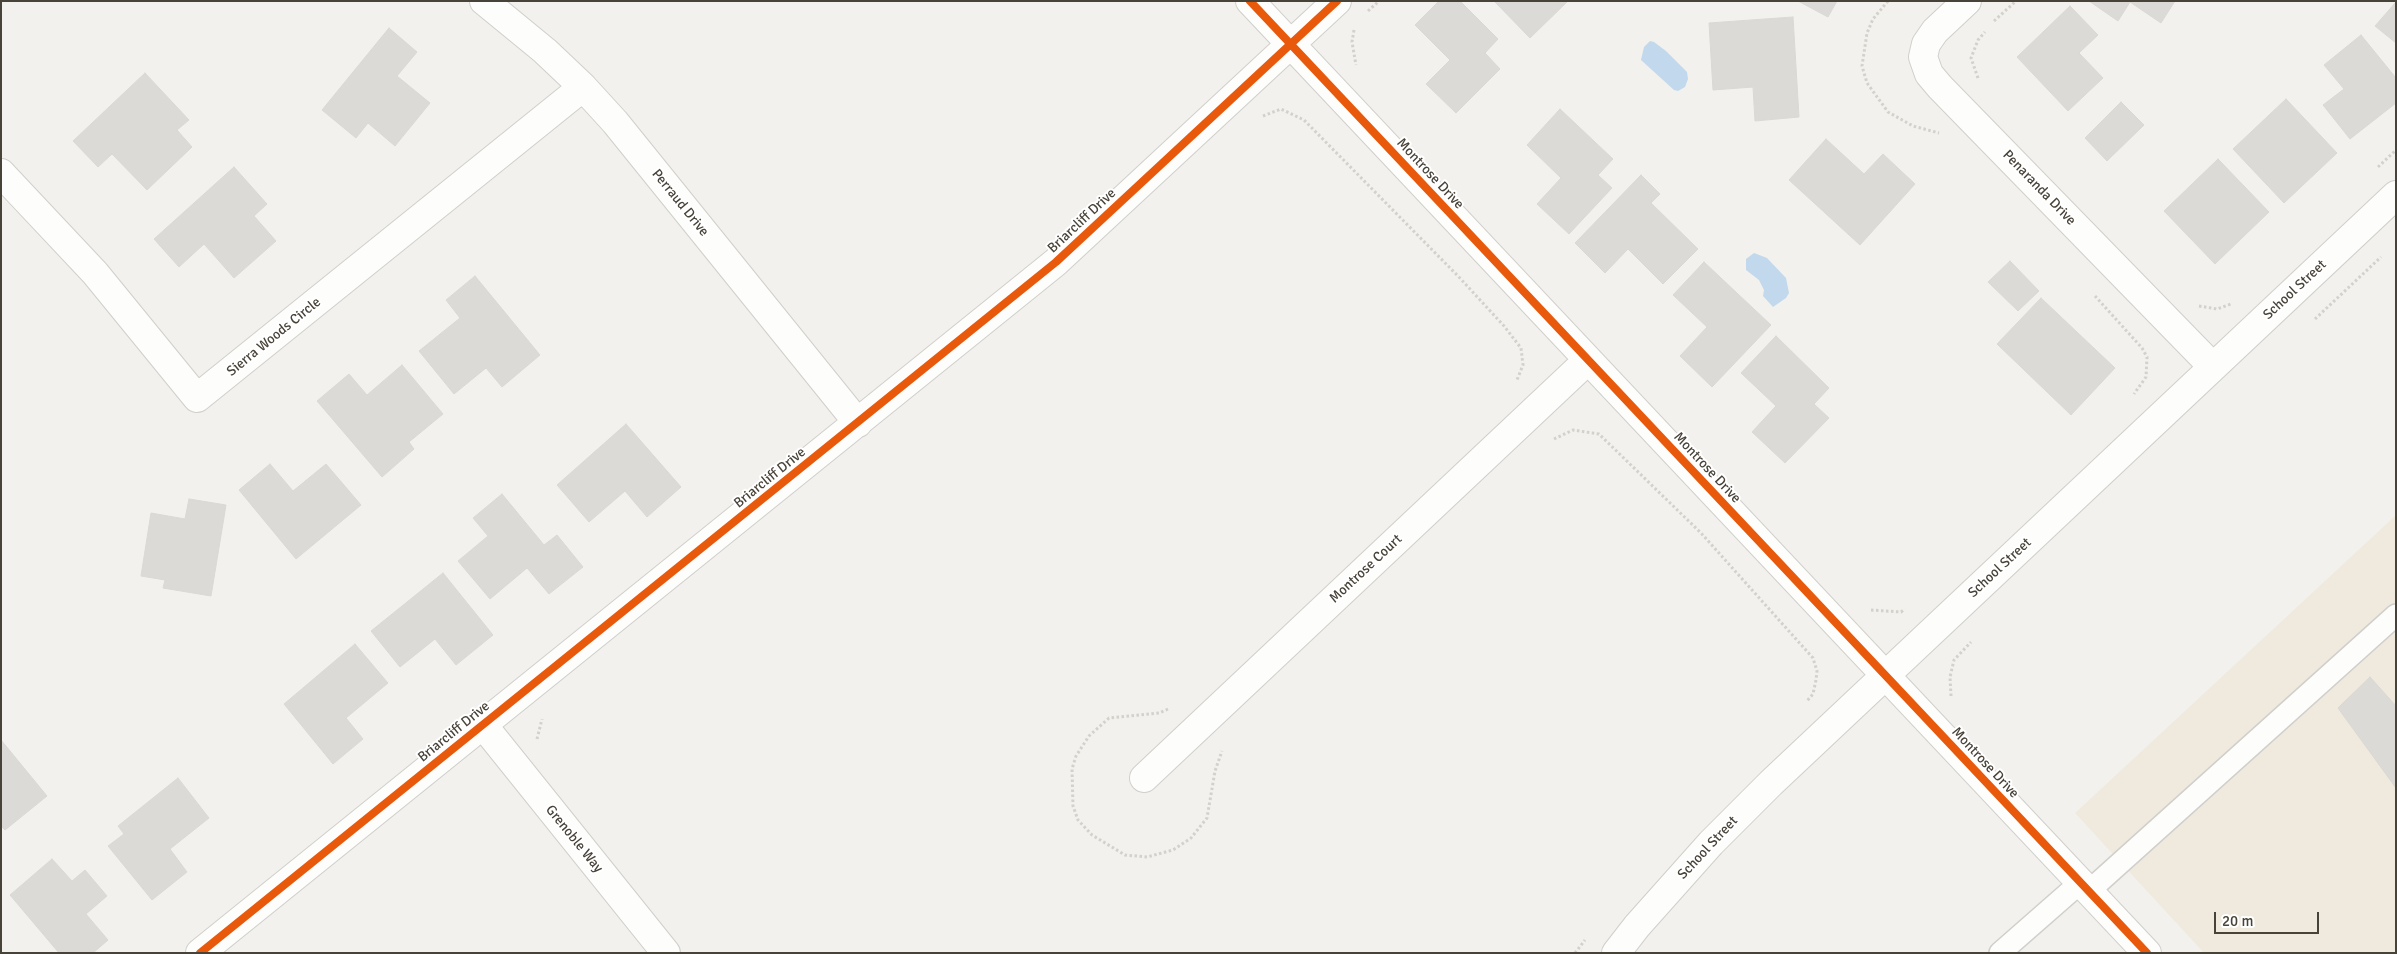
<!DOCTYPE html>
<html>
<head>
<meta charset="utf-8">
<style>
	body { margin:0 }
	#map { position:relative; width:2397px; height:954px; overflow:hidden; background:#f2f1ed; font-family:Signika,sans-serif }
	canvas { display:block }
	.frame { position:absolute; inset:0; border:2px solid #484339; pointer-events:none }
	.scale { position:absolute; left:2214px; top:912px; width:105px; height:22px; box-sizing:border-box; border:2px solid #484339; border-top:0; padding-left:6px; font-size:15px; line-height:18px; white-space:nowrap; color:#484339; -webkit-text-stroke:4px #fff; paint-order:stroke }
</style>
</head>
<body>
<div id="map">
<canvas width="2397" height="954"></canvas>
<div class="frame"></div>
<div class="scale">20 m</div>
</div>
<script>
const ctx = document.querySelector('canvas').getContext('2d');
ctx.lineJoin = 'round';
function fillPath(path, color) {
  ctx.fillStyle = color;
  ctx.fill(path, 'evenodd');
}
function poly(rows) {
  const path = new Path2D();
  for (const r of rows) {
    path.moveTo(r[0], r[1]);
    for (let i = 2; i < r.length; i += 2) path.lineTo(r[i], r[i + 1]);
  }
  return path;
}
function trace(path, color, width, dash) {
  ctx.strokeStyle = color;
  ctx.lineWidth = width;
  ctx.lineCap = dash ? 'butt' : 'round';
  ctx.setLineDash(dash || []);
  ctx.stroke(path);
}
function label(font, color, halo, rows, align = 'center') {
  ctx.font = font + ' Signika,sans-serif';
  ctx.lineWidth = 4;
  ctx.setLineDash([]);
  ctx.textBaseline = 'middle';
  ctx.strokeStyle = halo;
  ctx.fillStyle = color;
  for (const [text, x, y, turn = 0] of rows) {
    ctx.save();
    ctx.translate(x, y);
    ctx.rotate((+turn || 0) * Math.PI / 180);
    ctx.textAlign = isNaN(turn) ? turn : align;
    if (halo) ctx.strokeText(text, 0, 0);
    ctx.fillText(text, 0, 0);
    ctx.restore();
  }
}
fillPath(poly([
	[2396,515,2396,953,2204,953,2075,813]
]), '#f0eade');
fillPath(poly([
	[1650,41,1654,42,1666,51,1687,72,1688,79,1685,87,1678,91,1674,90,1641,60,1644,47],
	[1754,253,1767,258,1786,278,1789,293,1786,298,1773,307,1763,296,1764,290,1759,280,1746,270,1746,259]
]), '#c2d8ec');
const building = poly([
	[1439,1,1460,1,1498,39,1485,53,1500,69,1456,113,1426,84,1450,60,1415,25,1439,1],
	[1494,1,1568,1,1530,38,1494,1],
	[1798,1,1837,1,1828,17,1798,1],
	[2089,1,2175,1,2161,23,2130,2,2118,21,2089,1],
	[2396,2,2396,43,2375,26,2396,2],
	[2070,6,2098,35,2079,53,2103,78,2068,111,2017,57,2070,6],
	[1793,17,1799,117,1755,121,1753,87,1713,90,1709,23,1793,17],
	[389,28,417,52,397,76,430,103,395,146,368,123,356,138,322,110,389,28],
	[2361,35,2396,78,2396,103,2350,139,2323,105,2344,89,2324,65,2361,35],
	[145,73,189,120,177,130,192,147,147,190,112,154,98,167,73,141,145,73],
	[2286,99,2337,153,2284,203,2233,149,2286,99],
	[2121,102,2144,125,2107,161,2085,138,2121,102],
	[1560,109,1613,159,1598,175,1612,188,1569,234,1537,204,1561,178,1527,145,1560,109],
	[1826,139,1864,174,1883,154,1915,184,1860,245,1789,180,1826,139],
	[2218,159,2269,212,2215,264,2164,211,2218,159],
	[234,167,267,204,254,216,276,241,234,278,204,244,179,267,154,239,234,167],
	[1641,175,1660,194,1651,203,1698,249,1663,284,1628,249,1605,273,1575,243,1641,175],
	[2010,261,2039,291,2018,311,1988,282,2010,261],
	[1704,262,1771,325,1712,387,1680,356,1707,327,1673,295,1704,262],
	[475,276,540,355,502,387,486,368,454,394,419,351,460,318,446,300,475,276],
	[2041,298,2115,368,2071,415,1997,344,2041,298],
	[1776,336,1829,388,1814,404,1829,418,1785,463,1752,432,1776,406,1741,373,1776,336],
	[402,365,443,414,409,442,414,449,382,477,317,401,349,374,367,395,402,365],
	[626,424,681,487,647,517,625,491,589,522,557,485,626,424],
	[270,464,293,491,326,464,361,505,296,559,239,490,270,464],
	[502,494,544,545,557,535,583,567,549,594,527,568,490,599,458,561,488,536,473,518,502,494],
	[189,499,226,505,211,596,163,588,165,580,141,576,151,513,185,519,189,499],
	[443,573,493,635,456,665,435,639,400,667,371,631,443,573],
	[355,644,388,683,346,718,363,739,333,764,284,704,355,644],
	[2370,677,2396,706,2396,788,2338,708,2370,677],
	[1,740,47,796,5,830,1,826,1,740],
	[178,778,209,818,170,849,187,872,152,900,108,846,124,834,118,826,178,778],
	[52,859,72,881,85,870,107,896,86,914,108,940,93,953,59,953,10,895,52,859]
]);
fillPath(building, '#dcdad6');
trace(building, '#dad8d3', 1);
const lane = poly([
	[2089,891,2396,615],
	[2000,953,2081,882]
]);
const street = poly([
	[484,1,545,51,583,87,615,122,858,423],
	[1250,1,2147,953],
	[1967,1,1935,31,1926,44,1923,57,1929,74,1940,87,2213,367],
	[1,173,95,273,197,398,583,87],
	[483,725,666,953],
	[1144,778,1588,360],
	[200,953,1056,262,1337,1],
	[1616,953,1637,926,1711,843,1771,783,2396,195]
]);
trace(lane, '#d0cfcb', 24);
trace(street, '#d0cfcb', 30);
trace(poly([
	[1888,1,1873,19,1867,33,1862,66,1867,83,1888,112,1913,126,1939,133],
	[1368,11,1379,1],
	[1994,21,2016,1],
	[1354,30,1352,42,1356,65],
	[1978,78,1971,58,1978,40,1985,32],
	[1263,116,1281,109,1304,120,1458,276,1504,326,1521,348,1523,365,1517,380],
	[2378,167,2396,150],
	[2095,296,2142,348,2147,357,2146,377,2134,394],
	[2199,306,2217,309,2231,304],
	[2315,319,2381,257],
	[1554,439,1573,430,1599,434,1701,533,1813,658,1817,671,1816,680,1813,694,1807,701],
	[1871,610,1901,612,1905,609],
	[1951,696,1950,677,1954,660,1971,642],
	[1168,709,1159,713,1109,718,1089,736,1076,756,1072,769,1073,806,1078,820,1092,835,1125,855,1147,857,1173,850,1191,838,1207,818,1215,771,1222,751],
	[537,739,542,719],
	[1575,953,1585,940]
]), '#d2d1cb', 3, [2.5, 2.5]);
trace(lane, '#fdfdfc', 21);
trace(street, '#fdfdfc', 28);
trace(poly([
	[1250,1,2147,953],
	[200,953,1056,262,1337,1]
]), '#e8590c', 8);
label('14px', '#484339', '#fff', [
	["Montrose Drive",1430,174,47],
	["Penaranda Drive",2039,188,46],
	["Perraud Drive",680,203,51],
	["Briarcliff Drive",1082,221,-43],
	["School Street",2295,290,-43],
	["Sierra Woods Circle",274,337,-39],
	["Montrose Drive",1707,468,47],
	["Briarcliff Drive",770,478,-39],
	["School Street",2000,568,-43],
	["Montrose Court",1366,569,-43],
	["Briarcliff Drive",454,732,-39],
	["Montrose Drive",1985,763,47],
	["Grenoble Way",574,839,51],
	["School Street",1708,848,-47]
]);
</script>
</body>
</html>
